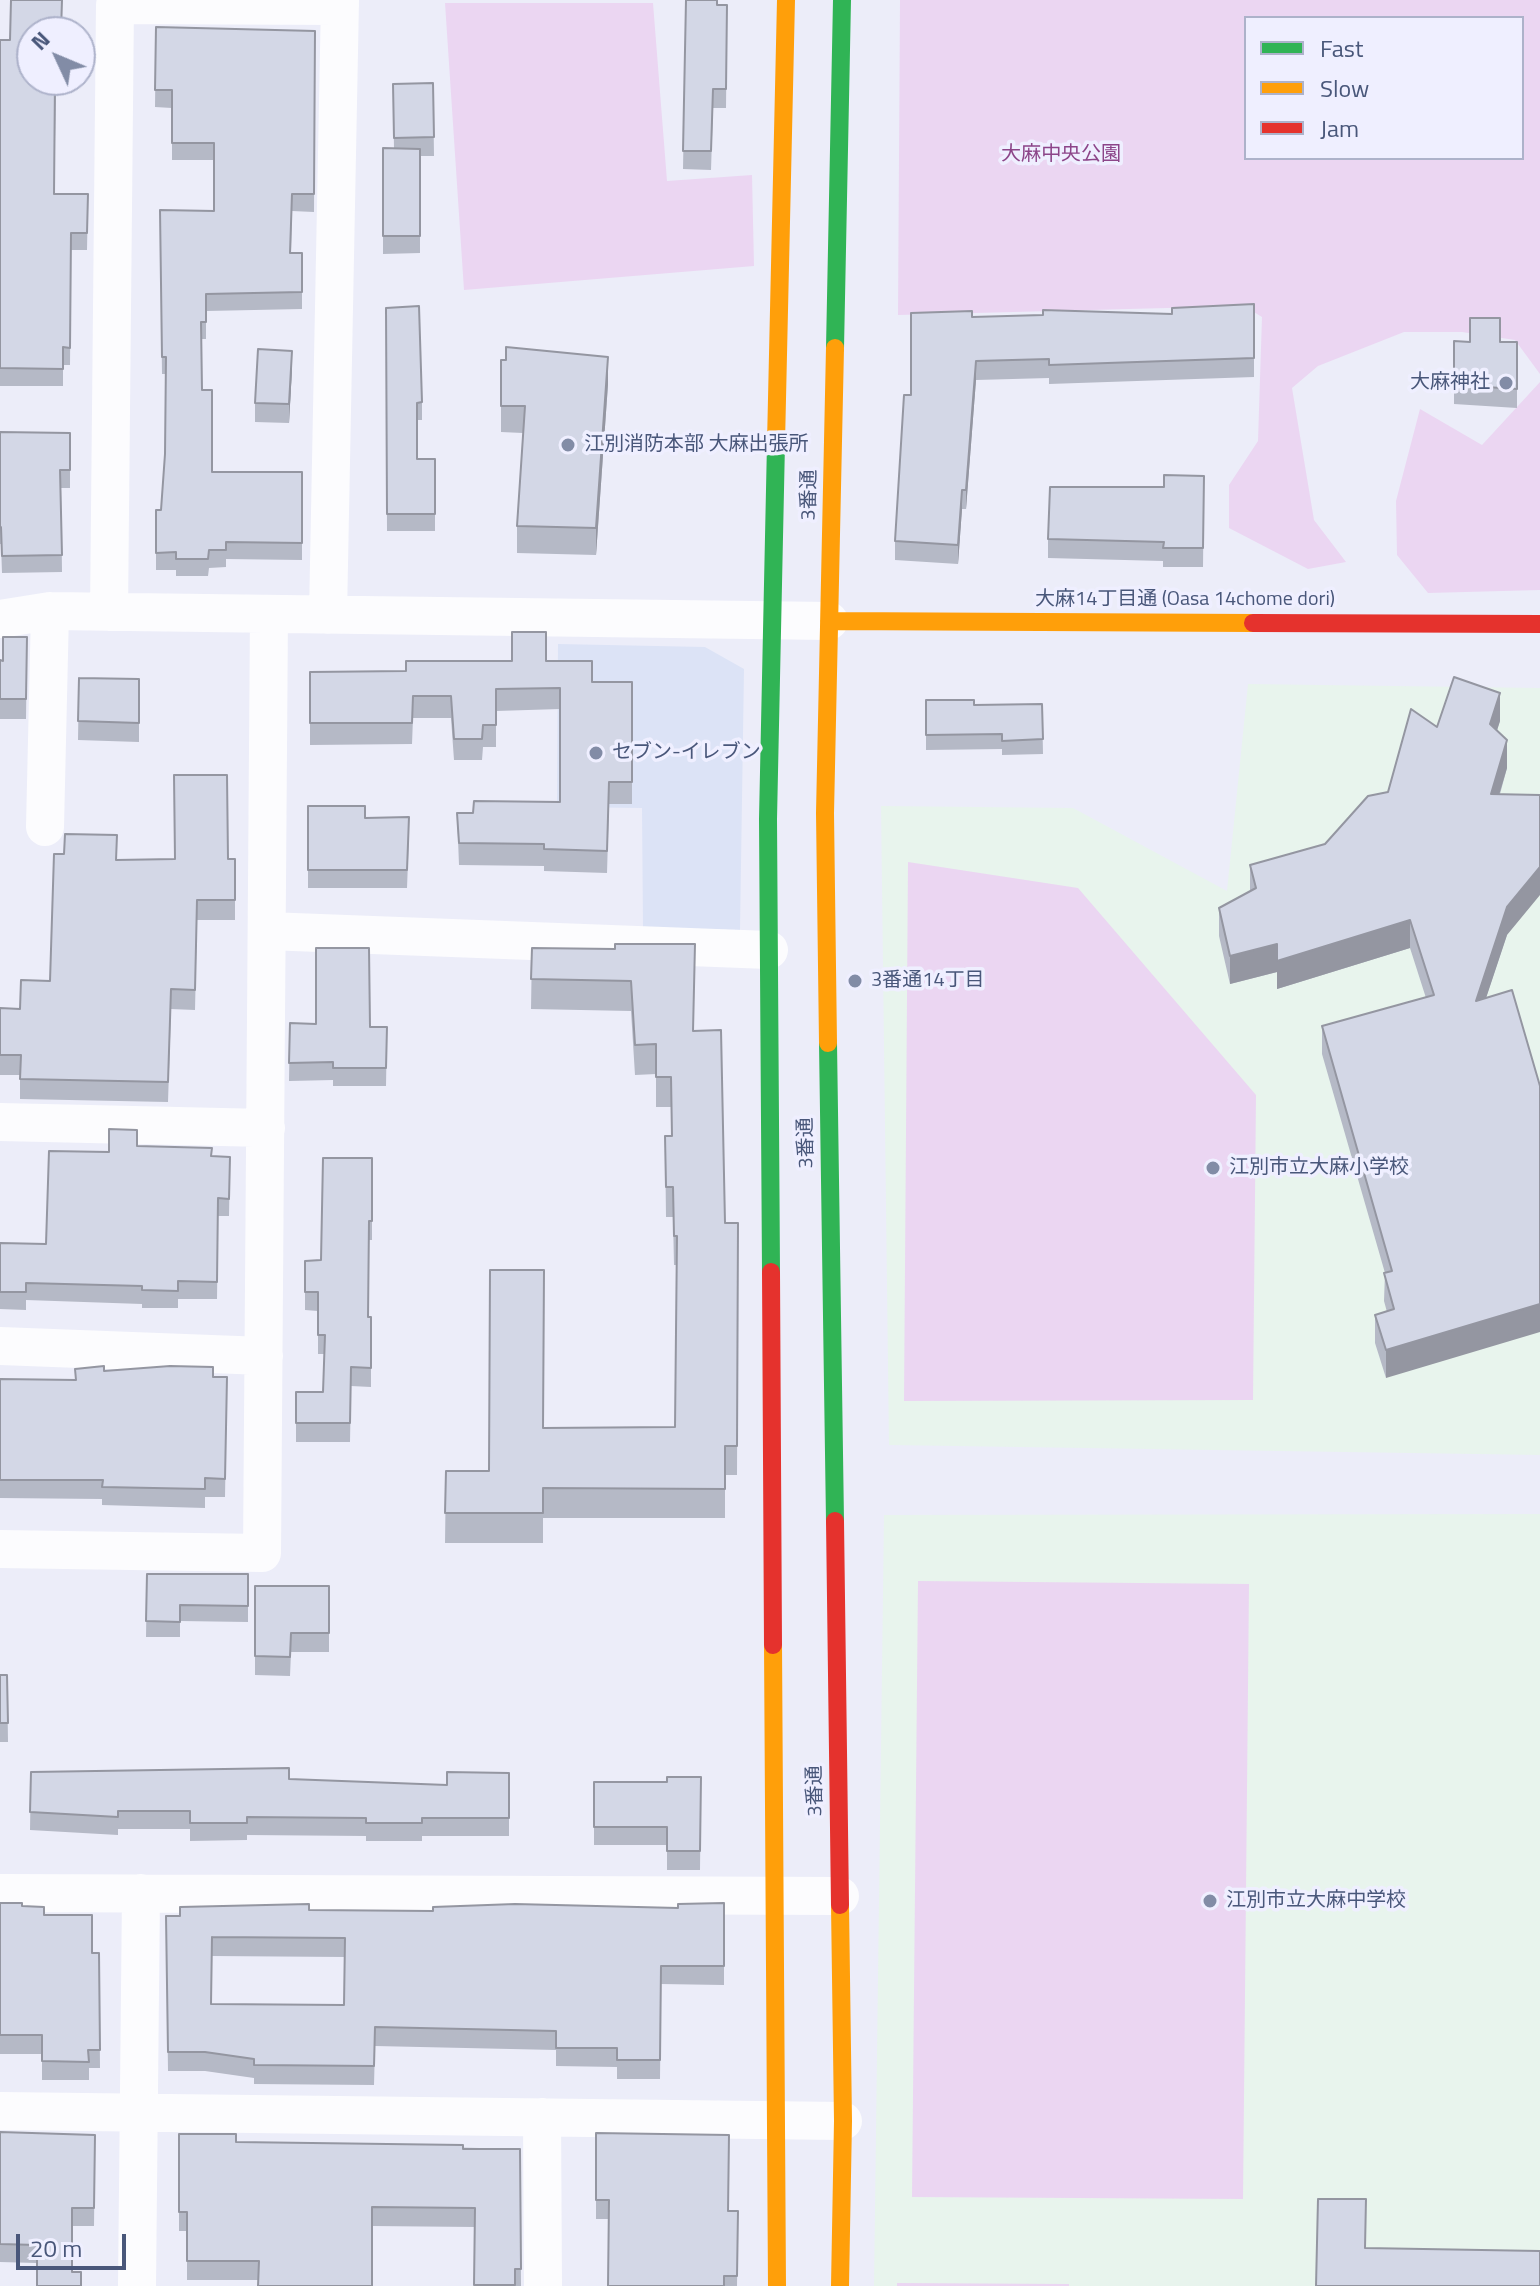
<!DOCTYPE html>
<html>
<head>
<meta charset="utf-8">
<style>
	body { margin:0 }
	#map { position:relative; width:1540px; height:2286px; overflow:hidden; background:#ecedf9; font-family:"Titillium Web",sans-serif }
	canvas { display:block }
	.legend { position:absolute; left:1244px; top:16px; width:280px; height:144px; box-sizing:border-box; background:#efefff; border:2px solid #adb2ca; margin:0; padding:10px 14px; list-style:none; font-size:24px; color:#49577a }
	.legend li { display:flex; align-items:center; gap:16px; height:40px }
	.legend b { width:40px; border:2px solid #adb2ca }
	.north { position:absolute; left:16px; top:16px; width:80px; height:80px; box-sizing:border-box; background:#efefff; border:2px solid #adb2ca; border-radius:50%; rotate:314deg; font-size:22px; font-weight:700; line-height:32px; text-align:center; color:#49577a }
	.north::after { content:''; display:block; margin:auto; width:28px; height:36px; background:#828ca6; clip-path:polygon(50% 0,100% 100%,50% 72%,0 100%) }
	.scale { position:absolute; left:16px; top:2234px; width:110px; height:36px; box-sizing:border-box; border:4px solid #49577a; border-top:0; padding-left:10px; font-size:24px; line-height:28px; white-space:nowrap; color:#49577a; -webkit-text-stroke:6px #efefff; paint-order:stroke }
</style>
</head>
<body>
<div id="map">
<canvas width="1540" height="2286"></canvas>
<ul class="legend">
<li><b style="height:10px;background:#30b455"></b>Fast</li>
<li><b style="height:10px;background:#ff9f0a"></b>Slow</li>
<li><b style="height:10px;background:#e5322d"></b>Jam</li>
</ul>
<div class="north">N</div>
<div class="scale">20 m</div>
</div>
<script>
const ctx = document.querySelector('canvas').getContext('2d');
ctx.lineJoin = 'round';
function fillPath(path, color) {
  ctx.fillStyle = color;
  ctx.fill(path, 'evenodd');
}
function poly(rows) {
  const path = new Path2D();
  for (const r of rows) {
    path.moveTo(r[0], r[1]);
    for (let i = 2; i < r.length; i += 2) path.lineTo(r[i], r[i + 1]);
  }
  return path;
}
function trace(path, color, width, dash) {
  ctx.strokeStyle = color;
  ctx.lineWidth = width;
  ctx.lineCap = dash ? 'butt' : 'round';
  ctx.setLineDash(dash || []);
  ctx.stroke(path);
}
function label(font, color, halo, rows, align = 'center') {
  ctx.font = font + ' "Titillium Web","Noto Sans JP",sans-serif';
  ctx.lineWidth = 7;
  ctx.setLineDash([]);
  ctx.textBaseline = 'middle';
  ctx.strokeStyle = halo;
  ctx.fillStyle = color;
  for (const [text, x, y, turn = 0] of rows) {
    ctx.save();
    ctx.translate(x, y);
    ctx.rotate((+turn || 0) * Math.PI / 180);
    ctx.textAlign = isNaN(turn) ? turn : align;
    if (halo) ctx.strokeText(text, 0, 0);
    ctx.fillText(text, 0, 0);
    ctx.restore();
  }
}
fillPath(poly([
	[558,644,705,647,744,669,740,930,643,928,642,808,557,807]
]), '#dce3f6');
fillPath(poly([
	[1248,684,1540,688,1540,1455,889,1445,881,806,1073,808,1227,891],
	[1540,1514,1540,2286,874,2286,884,1515]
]), '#e8f4ed');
fillPath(poly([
	[900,0,1540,0,1540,374,1515,340,1462,332,1404,332,1318,366,1292,388,1314,520,1346,562,1308,569,1229,528,1229,485,1258,441,1262,317,1244,306,898,315],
	[1246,18,1522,18,1522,158,1246,158],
	[445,3,653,3,667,181,752,175,754,266,464,290],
	[1540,382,1540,590,1428,593,1397,555,1396,501,1420,409,1482,445],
	[908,862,1078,888,1256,1095,1253,1400,904,1401],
	[918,1581,1249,1584,1243,2199,912,2197],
	[897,2283,1069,2284,1069,2286,897,2286]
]), '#ebd6f2');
trace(poly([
	[109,612,115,5,340,6],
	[328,615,340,0],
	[0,619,50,611,829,621],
	[45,827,50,611],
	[267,931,769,950],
	[0,1122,266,1128],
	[0,1346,264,1356],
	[0,1549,262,1553,269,614],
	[0,1893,840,1896],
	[0,2111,843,2121],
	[542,2117,543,2286],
	[137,2286,141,1893]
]), '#fcfcfe', 38);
trace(poly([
	[835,348,842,0],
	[828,1043,835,1521],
	[771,1272,768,819,776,443]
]), '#30b455', 18);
trace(poly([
	[776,443,786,0],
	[829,621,1253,623],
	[828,1043,825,813,835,348],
	[773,1645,777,2286],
	[840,2286,843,2121,840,1905]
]), '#ff9f0a', 18);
trace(poly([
	[1253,623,1540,624],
	[771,1272,773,1645],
	[835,1521,840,1905]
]), '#e5322d', 18);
fillPath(poly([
	[686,0,727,5,726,108,713,108,711,170,683,169],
	[156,27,315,31,314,212,292,211,291,253,302,253,302,309,206,311,206,339,201,339,202,390,212,472,302,472,302,560,226,559,226,567,209,568,208,576,176,576,176,570,156,570,156,510,161,510,165,454,165,374,162,374,160,210,214,211,214,160,172,160,172,108,155,107],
	[0,40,32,80,61,80,61,87,56,87,54,194,88,194,87,250,71,250,70,365,63,365,63,386,0,386],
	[433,83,434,156,420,156,420,253,383,254,383,148,394,149,393,84],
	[1254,304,1254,377,1049,384,1049,378,976,380,966,509,962,509,958,564,895,560,895,541,911,395,972,317,1172,314],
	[386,308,422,402,422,420,417,420,417,459,435,459,435,531,387,531],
	[1454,341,1517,342,1517,408,1454,404],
	[501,360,608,384,596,555,517,553,517,526,523,433,501,432],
	[292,369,289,423,255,422,255,403],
	[0,432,70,433,70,488,61,488,62,572,2,573,1,544,0,544],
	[1204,476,1203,567,1163,567,1163,561,1048,558,1048,539,1164,487],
	[27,637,26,719,0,719,0,660,3,661],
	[546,661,592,682,632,682,632,804,609,804,607,873,544,871,544,866,459,865,457,813,473,813,560,802,560,709,496,711,496,747,483,747,482,760,454,760,451,718,413,718,412,744,310,745,310,672,406,671],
	[79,678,139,679,139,742,78,740],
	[926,700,974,705,1042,704,1043,754,1002,755,1002,749,926,750],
	[1500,721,1497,730,1507,768,1500,794,1507,935,1486,998,1386,1378,1375,1343,1375,1315,1387,1312,1384,1301,1385,1273,1322,1054,1322,1026,1426,998,1410,948,1277,989,1277,972,1230,984,1219,936,1219,908,1250,891,1250,865,1325,844,1388,792,1437,727],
	[308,806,409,835,407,888,308,888],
	[235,859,235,920,197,920,195,1010,171,1009,168,1102,20,1099,20,1075,0,1075,0,1008,20,1009,50,981,117,860],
	[532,948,615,949,694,1031,725,1223,738,1223,737,1475,725,1475,725,1518,543,1518,543,1543,445,1543,446,1471,489,1471,544,1428,675,1427,677,1265,674,1265,673,1217,666,1217,665,1136,671,1136,671,1107,656,1107,656,1074,635,1075,631,1011,531,1009],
	[290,1023,387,1027,386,1086,333,1086,333,1080,289,1081],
	[137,1146,212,1156,230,1157,229,1216,218,1216,217,1299,178,1299,178,1308,142,1308,142,1304,26,1300,26,1310,0,1309,0,1243,46,1244,109,1152],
	[372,1158,372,1240,369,1240,368,1317,371,1317,371,1387,351,1386,350,1442,296,1442,296,1392,323,1392,324,1354,318,1354,318,1311,305,1310,305,1261,321,1260],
	[75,1369,104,1371,227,1377,225,1497,205,1497,205,1508,102,1505,102,1499,0,1498,0,1379,75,1380],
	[147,1574,248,1574,248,1622,180,1621,180,1637,146,1637],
	[255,1586,329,1586,329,1652,291,1652,290,1676,255,1675],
	[0,1675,7,1675,8,1742,0,1742],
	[31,1772,447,1785,509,1773,509,1836,422,1836,422,1841,366,1841,366,1836,247,1835,247,1840,190,1841,190,1829,118,1829,118,1835,30,1830],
	[701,1777,700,1870,667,1870,667,1845,594,1845,594,1782,667,1782],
	[0,1903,22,1906,44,1915,92,1953,99,1953,100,2068,89,2068,89,2080,42,2080,42,2054,0,2054],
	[724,1903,724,1985,661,1984,660,2079,617,2079,617,2067,556,2066,556,2050,375,2046,374,2085,254,2084,254,2078,205,2071,168,2071,166,1916,309,1910,433,1911,678,1908],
	[212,1956,345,1957,344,2005,211,2004],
	[0,2132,95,2135,94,2226,72,2226,72,2272,37,2263,0,2262],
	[596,2133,729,2211,738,2211,737,2286,608,2286,609,2219,596,2219],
	[179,2134,236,2142,520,2149,521,2286,474,2286,475,2227,372,2226,258,2280,187,2280,187,2231,179,2231]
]), '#b5b9c6');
fillPath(poly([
	[292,351,292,369,289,423,289,404],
	[608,357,608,384,596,555,596,528],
	[976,361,976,380,966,509,966,490],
	[962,490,962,509,958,564,958,545],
	[1500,693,1500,721,1490,752,1490,724],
	[1507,740,1507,768,1491,822,1491,794],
	[1540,867,1540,895,1507,935,1476,1028,1476,1001,1507,907],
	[1410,920,1410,948,1277,989,1277,972,1230,984,1230,956,1277,944],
	[1540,1304,1540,1332,1386,1378,1386,1350]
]), '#9496a1');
const building = poly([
	[11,0,62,0,61,32,32,32,32,80,55,80,54,194,88,194,87,233,71,233,70,348,63,347,63,369,0,368,0,40,10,40,11,0],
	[686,0,717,0,717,5,727,5,726,89,713,89,711,151,683,151,686,0],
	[156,27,315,31,314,194,292,194,290,253,302,253,302,292,206,294,206,322,201,322,202,390,212,390,212,472,302,472,302,543,226,542,226,550,209,550,208,559,176,559,176,552,156,553,156,510,161,510,165,454,166,357,162,357,160,210,214,211,214,143,172,143,172,90,155,90,156,27],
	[433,83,434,137,394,138,393,84,433,83],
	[383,148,420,149,420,236,383,236,383,148],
	[1254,304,1254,358,1049,365,1049,359,976,361,966,490,962,490,958,545,895,541,904,395,911,395,911,313,972,311,972,317,1043,315,1043,310,1172,314,1172,308,1254,304],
	[419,306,422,402,417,403,417,459,435,459,435,514,387,514,386,308,419,306],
	[1470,318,1500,318,1500,342,1517,342,1517,389,1454,385,1454,341,1470,342,1470,318],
	[506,347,608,357,596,528,517,526,525,406,501,406,501,360,506,360,506,347],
	[258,349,292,351,289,404,255,403,258,349],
	[0,432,70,433,70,470,60,470,62,555,2,556,1,527,0,527,0,432],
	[1164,475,1204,476,1203,548,1163,548,1164,542,1048,539,1050,487,1164,487,1164,475],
	[512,632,546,632,546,661,592,661,592,682,632,682,632,782,609,782,607,851,544,849,544,844,459,843,457,813,473,813,474,801,560,802,560,688,496,689,496,725,483,725,482,739,454,739,451,696,413,696,412,723,310,723,310,672,406,671,406,661,512,661,512,632],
	[3,637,27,637,26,699,0,699,0,660,3,661,3,637],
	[1454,677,1500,693,1490,724,1507,740,1491,794,1540,795,1540,867,1507,907,1476,1001,1512,990,1540,1086,1540,1304,1386,1350,1375,1315,1394,1309,1384,1273,1392,1271,1322,1026,1434,995,1410,920,1277,961,1277,944,1230,956,1219,908,1256,888,1250,865,1325,844,1368,796,1388,792,1411,709,1437,727,1454,677],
	[79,678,139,679,139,723,78,721,79,678],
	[926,700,974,700,974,705,1042,704,1043,739,1002,741,1002,734,926,735,926,700],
	[174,775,227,775,228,859,235,859,235,900,197,900,195,990,171,989,168,1082,20,1079,21,1055,0,1055,0,1008,20,1009,21,980,50,981,54,854,64,854,65,834,117,835,116,860,175,859,174,775],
	[308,806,365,806,365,818,409,817,407,870,308,870,308,806],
	[615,944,695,944,693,1031,721,1030,725,1223,738,1223,737,1446,725,1446,725,1489,543,1488,543,1513,445,1513,446,1471,489,1471,490,1270,544,1270,543,1428,675,1427,677,1236,674,1236,673,1187,666,1187,665,1136,672,1136,671,1077,656,1077,656,1044,635,1045,631,981,531,979,532,948,615,949,615,944],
	[316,948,369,948,370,1027,387,1027,386,1068,333,1068,333,1062,289,1063,290,1023,316,1024,316,948],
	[109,1129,137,1130,137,1146,212,1148,211,1156,230,1157,229,1199,218,1198,217,1282,178,1281,178,1291,142,1290,142,1286,26,1283,26,1292,0,1292,0,1243,46,1244,49,1151,109,1152,109,1129],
	[323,1158,372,1158,372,1221,369,1221,368,1317,371,1317,371,1368,351,1367,350,1423,296,1423,296,1392,323,1392,325,1335,318,1335,318,1292,305,1292,305,1261,321,1260,323,1158],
	[104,1366,104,1371,170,1366,213,1367,213,1377,227,1377,225,1479,205,1478,205,1489,102,1487,103,1480,0,1480,0,1379,76,1380,75,1369,104,1366],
	[147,1574,248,1574,248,1606,180,1605,180,1622,146,1621,147,1574],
	[255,1586,329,1586,329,1633,291,1633,290,1657,255,1656,255,1586],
	[0,1675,7,1675,8,1723,0,1723,0,1675],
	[289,1768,289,1779,447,1785,447,1772,509,1773,509,1818,422,1818,422,1823,366,1823,366,1818,247,1817,247,1823,190,1823,190,1811,118,1811,118,1817,30,1812,31,1772,289,1768],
	[667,1777,701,1777,700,1851,667,1851,667,1827,594,1827,594,1782,667,1782,667,1777],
	[0,1903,22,1903,22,1906,44,1907,44,1915,92,1915,92,1953,99,1953,100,2050,88,2050,89,2062,42,2061,42,2035,0,2035,0,1903],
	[724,1903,724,1966,661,1966,660,2060,617,2060,617,2048,556,2048,556,2031,375,2027,374,2066,254,2065,254,2059,205,2052,168,2052,166,1916,180,1916,180,1907,309,1904,309,1910,433,1911,433,1907,515,1904,678,1908,678,1904,724,1903],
	[212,1937,345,1938,344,2005,211,2004,212,1937],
	[0,2132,95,2135,94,2208,72,2208,72,2272,81,2272,81,2286,37,2286,37,2245,0,2244,0,2132],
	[596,2133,729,2135,728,2211,738,2211,737,2276,724,2276,724,2286,608,2286,609,2200,596,2200,596,2133],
	[179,2134,236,2134,236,2142,463,2145,463,2149,520,2149,521,2269,515,2269,515,2285,474,2285,475,2208,372,2207,372,2286,258,2286,259,2261,187,2261,187,2212,179,2212,179,2134],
	[1318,2199,1366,2199,1365,2248,1540,2251,1540,2286,1316,2286,1318,2199]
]);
fillPath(building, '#d3d7e6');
trace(building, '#9496a1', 2);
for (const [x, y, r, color] of [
	[1506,383,8,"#828ca6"],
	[568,445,8,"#828ca6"],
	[596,753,8,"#828ca6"],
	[855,981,8,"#828ca6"],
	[1213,1168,8,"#828ca6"],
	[1210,1901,8,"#828ca6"]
]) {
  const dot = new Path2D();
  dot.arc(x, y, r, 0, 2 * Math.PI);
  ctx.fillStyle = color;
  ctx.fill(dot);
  trace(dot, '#efefff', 3);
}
label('20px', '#8c4589', '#efefff', [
	["大麻中央公園",1061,155]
]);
label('20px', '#49577a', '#efefff', [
	["大麻神社",1490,383,"right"],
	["江別消防本部 大麻出張所",584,445],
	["セブン-イレブン",612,753],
	["3番通14丁目",871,981],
	["江別市立大麻小学校",1229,1168],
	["江別市立大麻中学校",1226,1901]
], 'left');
label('20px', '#49577a', '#efefff', [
	["3番通",810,495,-89],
	["大麻14丁目通 (Oasa 14chome dori)",1185,600],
	["3番通",807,1143,-91],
	["3番通",816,1791,-91]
]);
</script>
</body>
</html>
